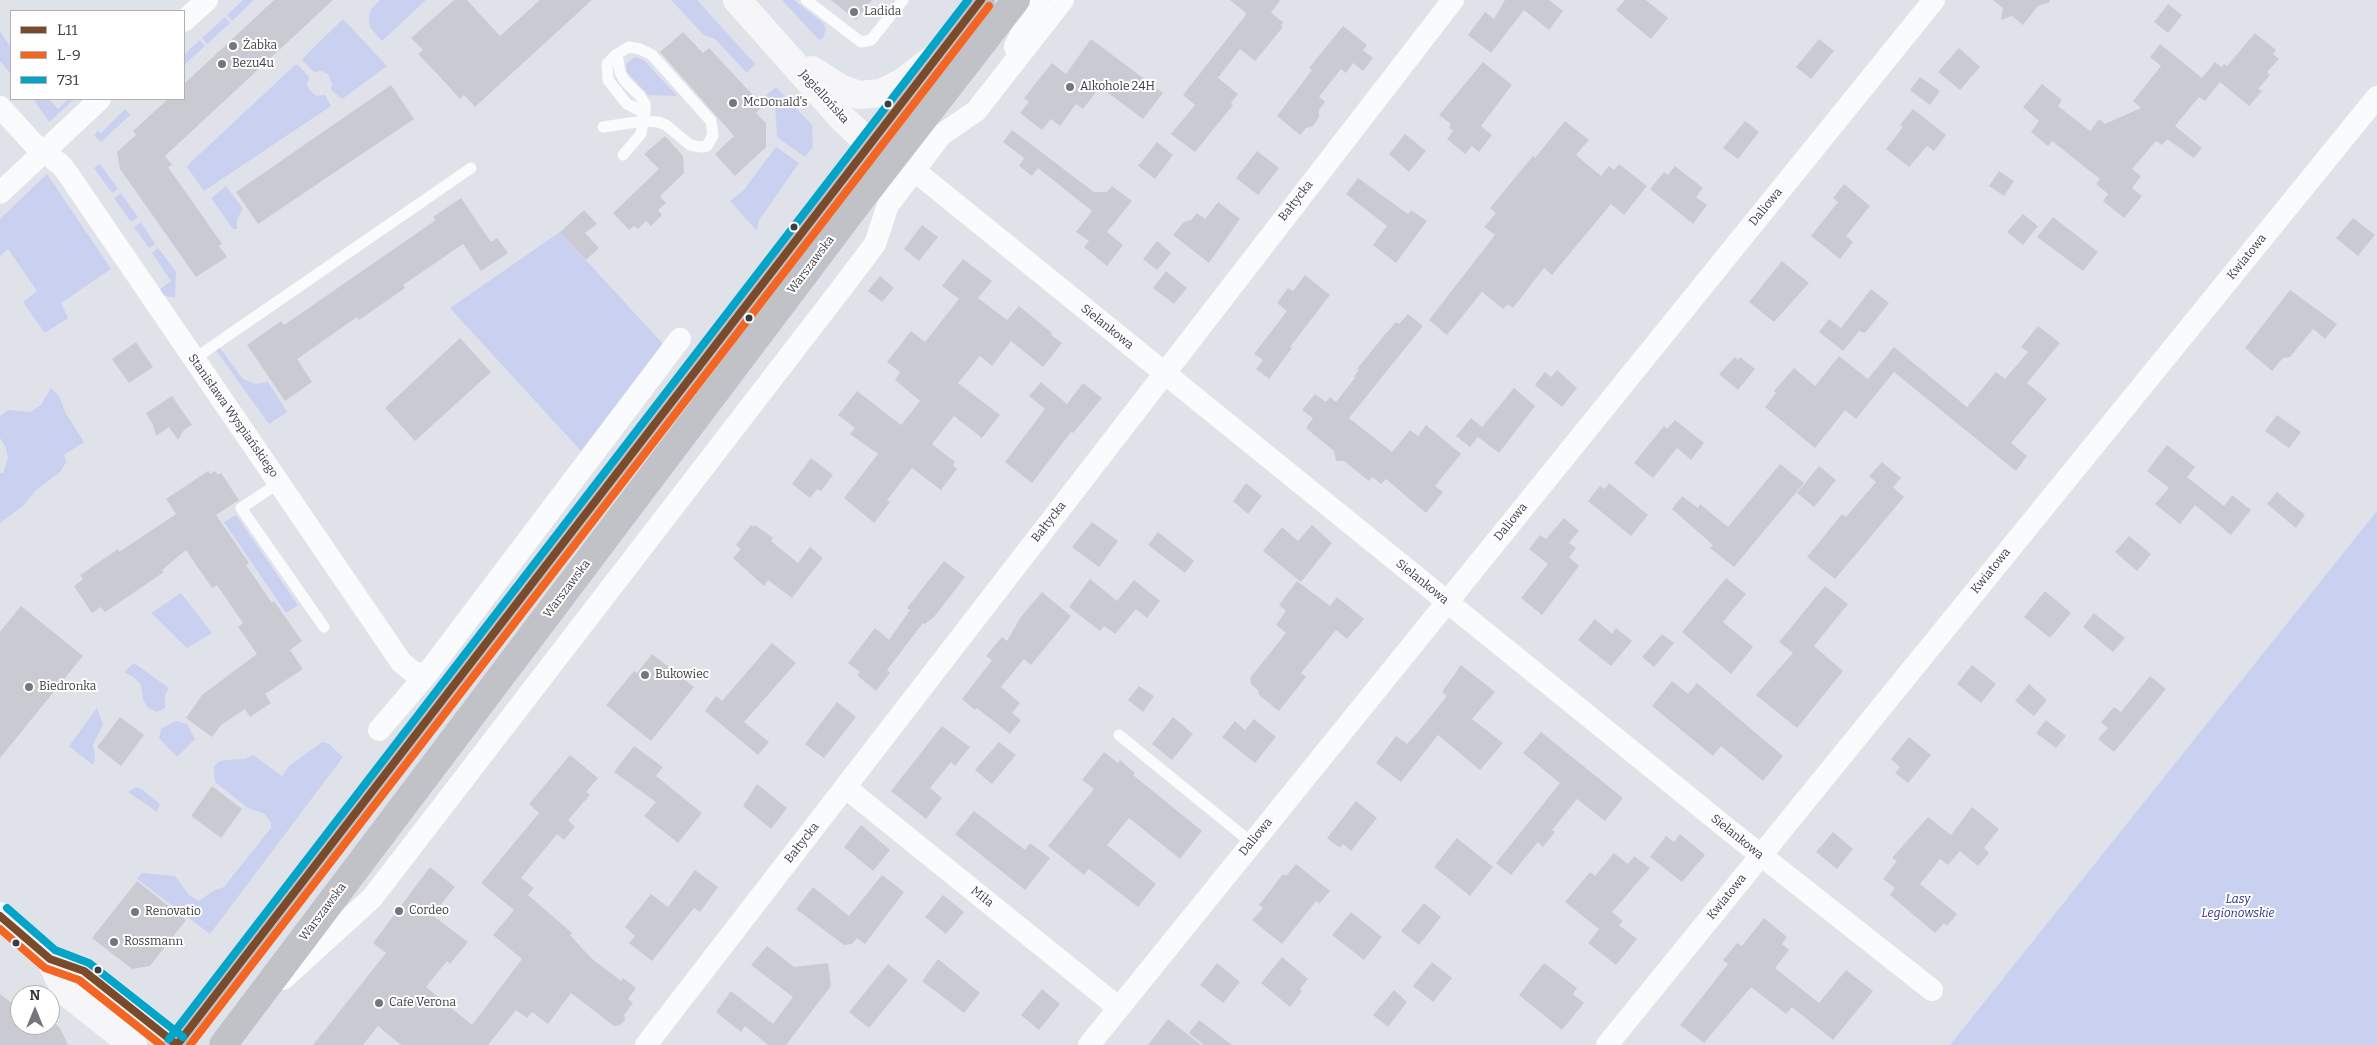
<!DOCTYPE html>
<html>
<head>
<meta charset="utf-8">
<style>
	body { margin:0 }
	#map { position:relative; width:2377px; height:1045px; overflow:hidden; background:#e0e2ea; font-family:Bitter,serif }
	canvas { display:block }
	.legend { position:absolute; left:10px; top:10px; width:175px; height:90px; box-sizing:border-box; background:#fff; border:1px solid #b1b1b4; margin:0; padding:6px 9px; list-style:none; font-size:15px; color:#3b3c43 }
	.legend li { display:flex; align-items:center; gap:10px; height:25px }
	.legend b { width:25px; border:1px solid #b1b1b4 }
	.north { position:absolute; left:10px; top:985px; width:50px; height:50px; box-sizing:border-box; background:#fff; border:1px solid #b1b1b4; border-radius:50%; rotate:0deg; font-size:14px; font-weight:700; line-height:20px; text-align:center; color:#3b3c43 }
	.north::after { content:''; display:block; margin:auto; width:18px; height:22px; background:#75767d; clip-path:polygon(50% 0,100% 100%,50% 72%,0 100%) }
</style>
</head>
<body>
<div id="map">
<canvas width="2377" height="1045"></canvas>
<ul class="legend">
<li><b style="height:6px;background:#7a4b2a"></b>L11</li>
<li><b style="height:6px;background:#f26522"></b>L-9</li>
<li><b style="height:6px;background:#03a4c7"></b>731</li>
</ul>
<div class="north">N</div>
</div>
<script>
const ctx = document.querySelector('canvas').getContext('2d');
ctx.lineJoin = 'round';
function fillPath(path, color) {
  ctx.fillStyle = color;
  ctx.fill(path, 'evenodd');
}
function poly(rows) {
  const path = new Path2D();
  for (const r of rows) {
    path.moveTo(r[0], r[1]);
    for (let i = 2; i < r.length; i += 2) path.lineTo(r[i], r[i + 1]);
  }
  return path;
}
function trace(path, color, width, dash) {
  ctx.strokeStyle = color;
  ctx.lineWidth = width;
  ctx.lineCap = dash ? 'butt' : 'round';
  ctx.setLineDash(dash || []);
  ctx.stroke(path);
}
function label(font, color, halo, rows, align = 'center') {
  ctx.font = font + ' Bitter,serif';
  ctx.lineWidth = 4;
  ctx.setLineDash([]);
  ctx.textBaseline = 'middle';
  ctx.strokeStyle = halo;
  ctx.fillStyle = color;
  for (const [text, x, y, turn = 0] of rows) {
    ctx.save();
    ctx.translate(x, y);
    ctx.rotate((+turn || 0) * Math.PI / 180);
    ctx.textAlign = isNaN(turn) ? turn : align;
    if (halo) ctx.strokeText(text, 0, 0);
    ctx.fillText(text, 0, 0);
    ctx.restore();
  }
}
fillPath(poly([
	[243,0,254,0,232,21,227,15],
	[380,0,426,0,382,41,370,27,369,18,371,9],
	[671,0,697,0,755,64,747,73,715,39,704,35],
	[782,0,794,0,823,23,826,29,823,38,819,40],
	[225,17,230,23,207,44,202,38],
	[343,19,387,66,342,99,331,90,332,84,328,74,321,71,314,72,303,61,303,58],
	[0,31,11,48,11,74,0,61],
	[200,40,205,46,184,65,184,55],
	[635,57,644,60,677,96,648,95,627,72,626,64],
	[295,65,298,65,309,77,307,85,310,91,317,96,325,95,331,106,204,191,187,167,188,165],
	[776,87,812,125,813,147,805,157,777,137,775,104,766,95],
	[33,99,49,99,58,109,68,99,74,99,49,122],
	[125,109,130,115,101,142,94,135,98,131,101,133],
	[776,147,799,163,759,220,757,231,730,201,743,191],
	[100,164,118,189,112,193,94,168],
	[47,174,111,269,61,303,68,318,45,333,23,302,37,291,8,249,0,256,0,219],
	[226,186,243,209,237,219,237,229,233,229,211,198],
	[121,193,138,217,131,222,114,198],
	[141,222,155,244,149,248,134,227],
	[560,232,663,344,581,451,450,308],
	[158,248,176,272,175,298,162,295,159,290,171,281,152,253],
	[219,347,243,379,255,384,268,382,287,412,269,424,215,349],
	[51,388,59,396,65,412,84,442,64,455,66,462,61,471,35,491,23,506,0,523,0,473,3,473,8,458,6,448,0,438,0,416,8,410,30,412,41,405],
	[2377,511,2377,1045,1950,1045],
	[236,515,298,605,286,613,224,522],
	[181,593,212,633,187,648,151,613],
	[134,663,169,688,165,695,165,708,157,712,148,708,143,699,141,685,135,678,124,672],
	[97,708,103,725,93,745,95,757,93,765,69,746],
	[175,721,187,724,195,739,177,757,159,738,161,729],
	[322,742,329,744,343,757,210,934,137,879,142,873,175,876,189,895,199,901,213,891,224,887,271,828,271,823,265,814,248,808,215,782,214,767,218,762,225,760,245,759,253,755,282,776,289,766],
	[136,787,143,790,160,804,157,812,128,792]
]), '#c9d0f0');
fillPath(poly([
	[274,0,333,0,165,156,172,165,168,167,222,244,219,246,227,257,196,277,120,169,117,152,136,135,133,131,168,99,184,99,184,84],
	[454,0,467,0,500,36,540,0,592,0,475,107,464,95,460,99,441,78,418,54,423,50,411,38],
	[831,0,872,0,856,20],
	[1230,0,1280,0,1271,13,1283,22,1281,26,1283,27,1255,61,1240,49,1218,78,1238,94,1231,103,1233,105,1195,152,1171,134,1195,105,1183,95,1245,16,1246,13],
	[1505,0,1549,0,1563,11,1549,30,1524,10,1491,53,1468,35,1485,12,1494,19],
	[1625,0,1646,0,1668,18,1651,39,1616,10],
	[1993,0,2049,0,2050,2,2038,6,2023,25,2012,16,2001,20,2003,8],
	[2168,4,2182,15,2168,33,2154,22],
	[1343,26,1367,45,1363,50,1373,58,1363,71,1353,63,1346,73,1341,69,1319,97,1325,102,1319,110,1319,117,1313,126,1306,128,1300,135,1277,116,1312,70,1309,68],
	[683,32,703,53,709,48,763,106,756,113,766,123,766,147,735,176,715,154,734,136,660,52],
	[2255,33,2276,50,2273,54,2279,59,2267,72,2270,75,2258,89,2262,91,2249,106,2220,82,2205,101,2199,97,2175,126,2202,148,2194,158,2167,139,2162,145,2156,141,2132,169,2141,176,2132,188,2142,196,2124,218,2103,201,2108,194,2096,184,2100,179,2052,141,2048,146,2031,132,2039,121,2023,107,2042,84,2062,100,2058,106,2090,131,2099,119,2105,124,2141,108,2133,101,2161,66,2150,57,2160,44,2202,78,2215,62,2221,67,2224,64,2227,66],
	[1091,39,1163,93,1143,119,1100,87,1083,109,1076,104,1060,126,1051,119,1042,130,1020,113,1029,102,1024,98,1052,63,1066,74],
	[1819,39,1834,51,1811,79,1796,67],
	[1959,48,1980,67,1960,90,1938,72],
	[1483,62,1512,85,1481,126,1492,135,1479,152,1472,146,1465,154,1447,139,1453,131,1449,128,1451,124,1439,115],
	[1920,77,1940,91,1930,105,1910,90],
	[391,85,414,119,258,224,236,192],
	[1913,109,1946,135,1934,151,1927,146,1909,167,1886,149,1903,127,1900,125],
	[1565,121,1589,140,1576,155,1601,176,1609,166,1614,170,1619,164,1647,186,1624,215,1611,204,1552,275,1544,268,1513,308,1508,304,1503,309,1482,292,1447,335,1429,320,1495,235,1484,227,1496,213,1490,208,1533,156,1535,158],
	[1745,121,1759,132,1738,159,1723,148],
	[1012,130,1094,192,1107,192,1112,186,1132,201,1107,232,1123,245,1107,266,1084,247,1089,241,1076,232,1092,211,1038,168,1032,176,1019,166,1024,158,1003,142],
	[1405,134,1426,151,1409,172,1389,154],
	[665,136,683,156,684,173,660,196,666,203,658,210,662,215,651,226,646,221,638,229,634,226,629,230,613,213,659,169,644,154],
	[1157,142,1173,155,1155,179,1138,166],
	[1257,151,1279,168,1258,195,1236,178],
	[1675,166,1703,188,1696,197,1707,205,1693,224,1650,189,1664,172,1668,175],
	[1999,171,2014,181,2004,196,1989,186],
	[1358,178,1408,214,1411,210,1427,221,1396,263,1373,245,1387,226,1346,194],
	[1844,184,1870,206,1846,236,1853,242,1840,259,1811,236,1838,202,1833,198],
	[461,198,491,242,497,238,508,253,481,271,463,244,403,285,405,288,359,320,357,317,297,359,312,382,285,401,247,345,281,321,284,325,436,220,433,217],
	[1218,202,1240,219,1209,263,1173,235,1184,222,1191,220,1197,213,1205,219],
	[584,210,597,224,585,233,599,248,586,260,560,232],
	[2023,214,2038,226,2023,245,2007,232],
	[2053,217,2098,252,2083,271,2037,237],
	[2353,218,2375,235,2358,256,2336,238],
	[922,225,938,237,919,261,904,249],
	[1157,241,1171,253,1157,270,1143,259],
	[963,259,992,281,978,298,1007,320,1019,306,1052,333,1051,335,1062,343,1043,367,1011,341,992,366,980,356,958,383,1000,415,982,438,954,416,932,444,955,462,953,465,957,469,941,490,912,468,887,500,890,502,874,523,844,498,878,454,850,434,855,428,838,415,857,391,901,425,920,401,895,380,900,372,887,362,911,331,925,342,959,299,942,286],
	[1782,261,1809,283,1774,322,1749,302],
	[1166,271,1187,288,1174,304,1153,288],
	[1305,275,1330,295,1290,347,1292,348,1269,379,1256,369,1263,360,1254,354,1287,311,1277,303,1288,288,1293,291],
	[880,276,894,288,882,302,868,291],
	[1871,289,1889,303,1865,333,1859,331,1843,351,1819,332,1829,319,1841,328],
	[2290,290,2337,324,2325,339,2313,329,2290,357,2283,358,2272,371,2245,348],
	[1408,314,1423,326,1349,418,1392,452,1410,430,1418,436,1426,425,1461,454,1435,486,1443,492,1426,513,1386,479,1381,484,1372,477,1369,481,1344,461,1336,461,1334,451,1306,428,1313,418,1302,410,1315,394,1326,402,1330,397,1336,402,1355,378,1354,376,1359,370,1357,369,1382,338,1396,322,1399,324],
	[2038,326,2060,343,2027,383,2047,399,2011,443,2027,456,2016,471,1894,372,1856,419,1845,410,1815,448,1765,407,1776,393,1774,391,1794,368,1815,386,1839,356,1868,379,1894,347,1967,407,1996,372,2005,379,2028,352,2021,347],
	[460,338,491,372,415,441,385,408],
	[136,342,153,367,129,383,112,359],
	[1735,357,1738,360,1740,357,1755,369,1738,390,1719,374],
	[1557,370,1577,388,1562,407,1535,385,1545,372,1551,377],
	[1041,382,1067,404,1083,383,1102,398,1073,433,1071,432,1032,483,1005,462,1045,409,1029,396],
	[1514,388,1535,406,1499,453,1478,437,1470,447,1456,436,1471,418,1482,427],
	[172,396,192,425,184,430,178,440,169,427,156,436,153,425,146,413],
	[2277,415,2301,432,2289,448,2265,431],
	[1675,420,1704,443,1691,460,1677,448,1653,478,1634,463,1664,426,1667,429],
	[2167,445,2195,467,2187,477,2224,506,2232,495,2251,510,2231,535,2195,505,2180,524,2155,504,2169,488,2147,471],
	[811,458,833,475,821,491,817,489,810,498,792,484],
	[1882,462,1901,478,1893,487,1904,497,1835,579,1807,557,1842,514,1846,517,1876,482,1869,476],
	[1780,464,1804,483,1734,567,1710,548,1713,545,1672,509,1682,496,1698,508,1700,504,1728,527],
	[1819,466,1836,480,1814,507,1797,493],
	[208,471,210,474,215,471,218,475,221,473,239,500,216,515,249,563,246,565,272,603,274,601,302,641,290,650,303,669,265,694,271,703,250,717,245,709,221,725,212,737,186,718,202,695,257,654,238,627,243,623,217,585,212,588,186,550,162,570,164,572,105,612,101,607,92,613,74,586,83,579,80,575,118,549,119,552,176,514,166,499],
	[1246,483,1262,496,1248,514,1233,501],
	[1609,483,1648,515,1631,536,1588,501,1600,486,1605,489],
	[2277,492,2305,515,2296,528,2267,504],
	[1564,518,1579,531,1569,543,1576,548,1569,557,1579,566,1542,615,1521,598,1548,564,1529,549,1540,535,1546,539],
	[1092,522,1118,541,1099,567,1072,547],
	[751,525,753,527,755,525,773,538,771,541,798,563,810,547,823,558,792,598,768,580,764,586,733,558,741,549,736,545],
	[1312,525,1332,543,1301,582,1263,551,1282,527,1298,541],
	[1158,532,1194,561,1185,573,1148,545],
	[2129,536,2151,554,2137,571,2115,552],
	[944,561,965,577,934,617,925,624,923,623,887,670,890,673,876,691,857,675,860,672,848,663,875,628,889,640,910,610,907,608],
	[1726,578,1746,594,1723,622,1753,647,1731,674,1682,632],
	[1090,579,1117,601,1134,580,1160,601,1147,618,1136,609,1115,634,1104,626,1100,631,1069,607],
	[1297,581,1330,606,1337,597,1364,619,1347,639,1336,630,1301,673,1306,677,1279,711,1259,695,1258,690,1251,684,1250,678,1286,633,1276,625,1286,611,1279,605],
	[1825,586,1848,604,1814,646,1843,671,1797,728,1756,695,1793,653,1779,642],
	[2045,591,2071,613,2050,638,2024,617],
	[1042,592,1071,616,1031,665,1024,659,1001,687,1020,703,1012,713,1021,720,1010,734,977,708,975,710,962,699,992,660,986,656,1002,637,1007,641,1020,618],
	[21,606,83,656,0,758,0,632],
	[2094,613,2125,638,2113,652,2083,627],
	[1595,619,1612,634,1616,628,1632,641,1611,666,1578,640],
	[1662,634,1674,643,1654,667,1642,657],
	[772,643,796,663,744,722,769,742,758,755,705,711,716,696,722,701],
	[652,654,694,687,651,741,606,705,634,671,637,673],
	[1461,665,1495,692,1472,719,1503,743,1480,770,1438,735,1401,782,1376,763,1396,736,1407,744,1418,732,1447,696,1442,692],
	[1972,665,1996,684,1981,703,1957,684],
	[2150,676,2166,689,2114,752,2098,739,2108,728,2101,722,2114,707,2121,712],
	[1672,681,1688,694,1697,683,1783,756,1763,781,1721,746,1713,756,1652,706],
	[2029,684,2047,700,2034,716,2015,701],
	[1139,686,1154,696,1143,712,1128,700],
	[837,702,856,717,824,758,805,744],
	[120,717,144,735,121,766,97,747],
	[1173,717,1193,734,1172,760,1152,744],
	[1254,719,1276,737,1255,763,1222,737,1235,721,1245,730],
	[2046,720,2066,736,2056,748,2036,733],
	[942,726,970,747,955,766,951,762,930,788,942,798,926,819,891,791],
	[1541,732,1623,798,1605,821,1577,799,1552,830,1555,832,1543,847,1538,842,1511,875,1496,863,1560,783,1523,753],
	[1909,737,1931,755,1908,783,1895,773,1900,767,1891,759],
	[999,742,1016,755,992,784,975,770],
	[634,746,663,767,656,776,702,813,678,843,644,816,656,802,614,772],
	[1104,752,1118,763,1120,760,1135,773,1133,775,1202,831,1180,859,1129,818,1107,845,1156,884,1138,907,1089,869,1084,875,1048,846,1094,789,1082,780],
	[570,755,598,778,586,792,590,795,568,820,575,827,564,840,557,834,521,878,534,888,528,895,572,933,570,935,591,958,621,981,623,978,636,988,628,999,633,1003,624,1015,625,1020,620,1025,614,1026,571,993,548,1024,532,1012,527,1018,516,1010,488,1045,401,1045,378,1026,363,1045,313,1045,386,953,373,943,430,867,455,887,432,915,468,942,450,964,447,961,426,987,472,1025,522,959,493,935,514,910,481,883,539,813,529,804],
	[757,784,787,808,771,829,743,806],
	[212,786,242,809,221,838,191,816],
	[1356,801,1377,818,1351,851,1343,844,1340,848,1327,838],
	[1972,807,1999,829,1984,848,1989,853,1978,866,1960,851,1948,865,1940,859,1920,884,1957,914,1947,926,1944,923,1935,933,1890,895,1895,888,1883,879,1897,861,1892,858,1928,817,1951,835],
	[974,811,1025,850,1030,843,1050,858,1025,890,955,834],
	[861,825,890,850,873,871,844,847],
	[1833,832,1853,849,1837,869,1816,852],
	[1680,834,1705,855,1682,882,1650,857,1666,836,1674,842],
	[1457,838,1493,867,1470,896,1434,867],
	[1614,853,1628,864,1634,856,1650,868,1612,912,1623,921,1619,925,1637,939,1616,965,1588,943,1599,929,1565,902,1590,872,1595,876],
	[1296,864,1330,891,1319,904,1316,901,1282,944,1252,920,1263,908,1259,905,1283,874,1286,876],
	[695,870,718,887,700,912,694,908,652,961,629,943,635,936,625,927,651,894,668,907],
	[882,875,904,892,865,944,857,938,852,944,844,945,796,909,813,887,849,916],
	[137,881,186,920,150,966,132,969,92,938],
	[943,895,964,912,946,934,925,917],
	[1424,903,1441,917,1419,945,1401,931],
	[1351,912,1382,937,1364,960,1332,935],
	[1764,918,1787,937,1782,944,1789,950,1775,968,1819,1003,1846,970,1873,991,1833,1040,1792,1007,1786,1014,1751,987,1704,1043,1680,1025,1728,964,1723,960,1737,943,1742,946],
	[767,946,794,967,828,963,831,986,786,1045,768,1045,745,1026,741,1032,716,1012,731,991,773,1024,793,997,751,965],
	[1282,957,1308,979,1300,989,1302,991,1290,1007,1261,983],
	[938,959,980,993,964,1013,922,981],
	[1432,962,1452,978,1433,1002,1413,986],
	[1217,963,1240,982,1223,1003,1200,985],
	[1544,963,1577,988,1573,994,1584,1003,1562,1030,1519,995],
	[888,964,908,980,869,1028,849,1012],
	[1042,989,1060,1004,1039,1030,1021,1015],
	[1394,990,1407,1002,1388,1027,1373,1015],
	[0,994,20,1009,20,1025,50,1025,50,1018,60,1028,68,1045,0,1045],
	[1168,1019,1201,1045,1148,1045],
	[1199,1020,1232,1045,1204,1045,1189,1033]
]), '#cacbd2');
trace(poly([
	[806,0,861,42,871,40,903,0],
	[617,54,607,64,608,80,627,104,645,113],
	[603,127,643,121,658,122,666,125,690,145,701,147,707,146,713,135,711,121,652,55,640,49,629,47,617,54,620,72,624,80,640,96,645,104,645,113,643,121,641,134,623,155],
	[194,359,471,168],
	[279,483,241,508,324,627],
	[1119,735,1252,843]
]), '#fafbfc', 11);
trace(poly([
	[184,21,207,0],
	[1015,47,1037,0],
	[0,107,33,143,61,165,68,174,401,662,413,672,426,675],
	[915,171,1734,834,1932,990],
	[0,193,100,99],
	[379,730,426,675,680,339],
	[845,787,1119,1008],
	[283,979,372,898,841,289,875,244,888,205,941,135,976,111,1063,0],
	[646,1045,1453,0],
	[1089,1045,1934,0],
	[1607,1045,2377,97]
]), '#fafbfc', 22);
trace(poly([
	[737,0,842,118,859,134,871,141,895,140],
	[812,70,842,89,859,95,881,93,903,82,930,61],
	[0,916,50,959,84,971,178,1045],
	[50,959,65,991,133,1045]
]), '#f6f6f8', 28);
trace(poly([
	[177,1045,981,0],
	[223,1045,858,203,1016,0]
]), '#c1c2c7', 28);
trace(poly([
	[0,916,50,959,84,971,177,1045],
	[177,1045,981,0]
]), '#7a4b2a', 8);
trace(poly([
	[0,929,45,968,79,980,161,1045],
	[190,1045,989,6]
]), '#f26522', 8);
trace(poly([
	[7,908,55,950,89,963,183,1037],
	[169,1039,968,0]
]), '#03a4c7', 8);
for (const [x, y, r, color] of [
	[854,12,5,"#75767d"],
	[233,46,5,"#75767d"],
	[222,64,5,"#75767d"],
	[1070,87,5,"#75767d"],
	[733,103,5,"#75767d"],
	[888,104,4.5,"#3b3c43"],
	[794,227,4.5,"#3b3c43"],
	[749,318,4.5,"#3b3c43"],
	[645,675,5,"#75767d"],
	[29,687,5,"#75767d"],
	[399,911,5,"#75767d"],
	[135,912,5,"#75767d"],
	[114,942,5,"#75767d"],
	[16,943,4.5,"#3b3c43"],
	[98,970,4.5,"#3b3c43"],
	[379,1003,5,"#75767d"]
]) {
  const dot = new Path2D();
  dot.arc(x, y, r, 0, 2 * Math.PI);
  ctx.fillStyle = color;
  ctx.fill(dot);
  trace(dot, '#fff', 2);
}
label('12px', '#3b3c43', '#fff', [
	["Ladida",864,12],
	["Żabka",243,46],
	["Bezu4u",232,64],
	["Alkohole 24H",1080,87],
	["McDonald's",743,103],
	["Bukowiec",655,675],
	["Biedronka",39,687],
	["Cordeo",409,911],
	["Renovatio",145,912],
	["Rossmann",124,942],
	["Cafe Verona",389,1003]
], 'left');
label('12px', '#3b3c43', '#fff', [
	["Jagiellońska",824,97,48],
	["Bałtycka",1296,201,-52],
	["Daliowa",1766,207,-51],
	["Kwiatowa",2247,257,-51],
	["Warszawska",811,265,-53],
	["Sielankowa",1107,327,39],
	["Stanisława Wyspiańskiego",233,416,55],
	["Bałtycka",1049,522,-52],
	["Daliowa",1511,522,-51],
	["Kwiatowa",1991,571,-51],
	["Sielankowa",1422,582,39],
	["Warszawska",567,589,-53],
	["Daliowa",1256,837,-51],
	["Sielankowa",1737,837,39],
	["Bałtycka",802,843,-52],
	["Miła",982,897,39],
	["Kwiatowa",1727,897,-51],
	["Warszawska",323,912,-53]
]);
label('italic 12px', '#2d2c84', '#fff', [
	["Lasy",2238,900],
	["Legionowskie",2238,914]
]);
</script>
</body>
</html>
